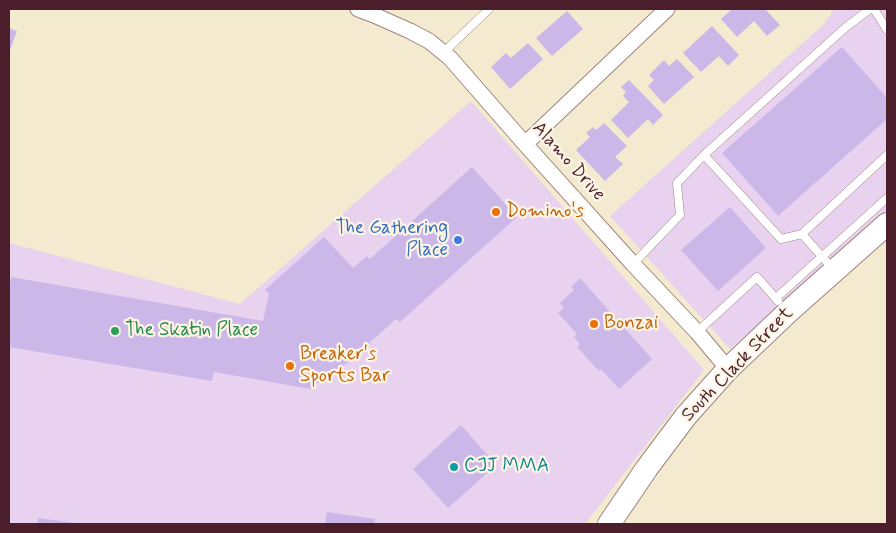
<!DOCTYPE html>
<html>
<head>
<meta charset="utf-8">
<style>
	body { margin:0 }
	#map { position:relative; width:896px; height:533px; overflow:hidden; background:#f4ead0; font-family:Mynerve,sans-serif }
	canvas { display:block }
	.frame { position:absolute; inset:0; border:10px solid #4a1f2b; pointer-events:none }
</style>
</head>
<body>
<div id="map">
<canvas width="896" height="533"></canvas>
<div class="frame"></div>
</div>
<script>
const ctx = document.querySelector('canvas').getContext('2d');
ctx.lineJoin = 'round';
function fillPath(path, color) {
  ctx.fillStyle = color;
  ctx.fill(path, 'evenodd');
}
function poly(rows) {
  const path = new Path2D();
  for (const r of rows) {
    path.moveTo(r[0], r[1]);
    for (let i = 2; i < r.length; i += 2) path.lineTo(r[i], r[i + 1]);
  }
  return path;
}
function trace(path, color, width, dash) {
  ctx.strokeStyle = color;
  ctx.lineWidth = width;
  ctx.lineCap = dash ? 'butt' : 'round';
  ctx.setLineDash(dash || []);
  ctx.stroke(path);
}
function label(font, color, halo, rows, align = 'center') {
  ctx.font = font + ' Mynerve,sans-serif';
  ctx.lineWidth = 4.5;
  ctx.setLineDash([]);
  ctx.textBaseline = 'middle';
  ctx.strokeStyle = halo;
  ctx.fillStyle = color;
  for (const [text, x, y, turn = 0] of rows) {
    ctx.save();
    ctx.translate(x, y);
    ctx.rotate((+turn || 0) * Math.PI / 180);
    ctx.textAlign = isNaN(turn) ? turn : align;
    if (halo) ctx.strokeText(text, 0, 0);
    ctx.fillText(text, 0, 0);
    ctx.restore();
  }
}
fillPath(poly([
	[834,9,887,9,887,212,730,349,610,216,824,24],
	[471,101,704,370,585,524,9,524,9,243,240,304]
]), '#e8d2ef');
fillPath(poly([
	[732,9,765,9,780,25,767,36,754,21,737,37,721,19],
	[567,11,583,29,552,56,536,38],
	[712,26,739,55,728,66,719,56,701,72,683,53],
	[9,28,17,31,9,53],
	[528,43,543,59,510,89,491,67,506,53,511,58],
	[842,47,887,98,887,119,778,216,722,153],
	[677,59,694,77,664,104,648,86,654,80,649,75,664,60,669,66],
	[629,80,663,115,653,125,648,119,628,138,611,120,629,102,623,96,626,92,621,87],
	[604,123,627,146,615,157,623,164,605,181,576,150,590,137,586,133,593,127,596,130],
	[472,167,517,217,400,322,396,319,338,371,335,368,311,389,214,372,212,381,9,347,9,291,11,277,263,321,269,294,265,290,324,237,353,268,367,256,370,259],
	[730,207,766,248,718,291,681,250],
	[580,278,652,359,619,389,601,369,599,371,577,347,580,344,574,337,577,334,558,313,564,308,560,303,574,290,571,287],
	[461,425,496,465,448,508,413,469],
	[327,512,375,519,374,524,325,524],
	[38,518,76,523,76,524,37,524]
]), '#ccb8e8');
const service = poly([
	[874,9,887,30],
	[443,53,489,9],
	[802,234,781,239,704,155,846,27,870,9],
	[633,264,680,215,677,183,704,155],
	[833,269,802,234,887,155],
	[776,298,887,198],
	[697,332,757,277,778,301]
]);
const minor = poly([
	[358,9,374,15,410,31,429,41,450,58,525,144,633,264,697,332,728,369],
	[525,144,667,9]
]);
const secondary = poly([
	[609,524,647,468,686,416,728,369,788,312,887,224]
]);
trace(service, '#9f847e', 9);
trace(minor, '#9f847e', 17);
trace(secondary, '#9f847e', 24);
trace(service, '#fff', 8);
trace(minor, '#fff', 15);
trace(secondary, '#fff', 22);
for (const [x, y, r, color] of [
	[496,212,5,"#e8710a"],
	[458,240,5,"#3f7fe0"],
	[594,324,5,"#e8710a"],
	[115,331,5,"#2e9e5b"],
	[290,366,5,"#e8710a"],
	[454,467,5,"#0f9aa8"]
]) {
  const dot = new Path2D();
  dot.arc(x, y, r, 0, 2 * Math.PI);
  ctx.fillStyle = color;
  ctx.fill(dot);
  trace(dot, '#fcf5e5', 2);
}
label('19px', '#4a1f2b', '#fcf5e5', [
	["Alamo Drive",568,162,48],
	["South Clack Street",738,365,-46]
]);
label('19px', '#c56008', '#fcf5e5', [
	["Domino's",506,212],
	["Bonzai",604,324],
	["Breaker's",300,355],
	["Sports Bar",300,377]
], 'left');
label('19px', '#366cbe', '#fcf5e5', [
	["The Gathering",448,229],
	["Place",448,251]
], 'right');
label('19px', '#27864d', '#fcf5e5', [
	["The Skatin Place",125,331]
], 'left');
label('19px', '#0d838f', '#fcf5e5', [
	["CJJ MMA",464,467]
], 'left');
</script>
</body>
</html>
